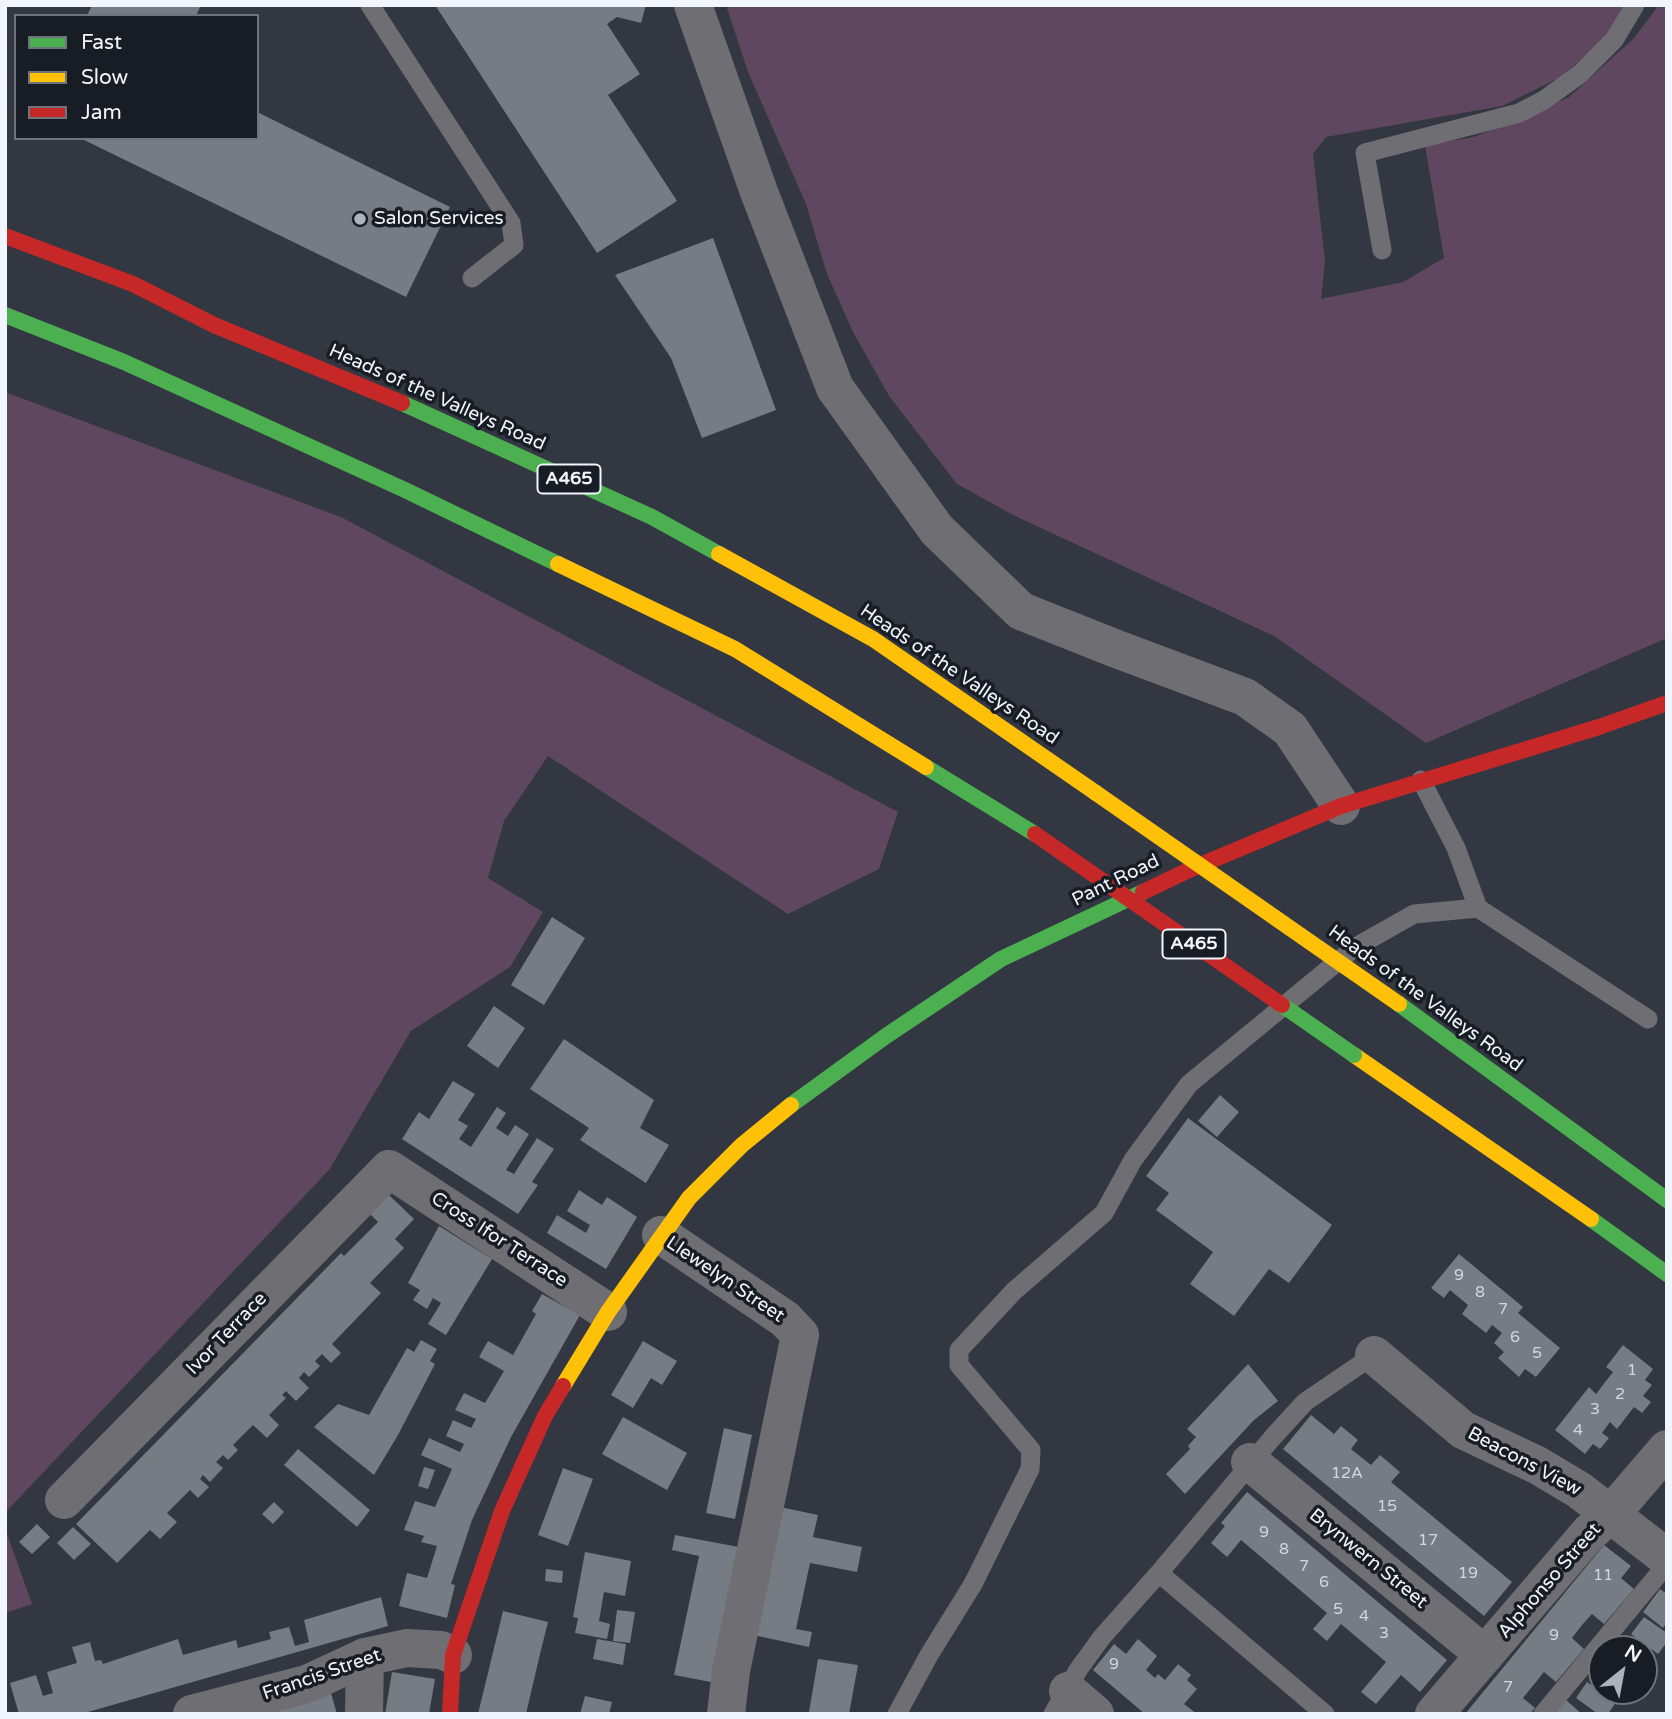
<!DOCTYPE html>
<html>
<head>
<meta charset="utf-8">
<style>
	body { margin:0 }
	#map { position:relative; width:1672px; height:1719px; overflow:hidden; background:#323742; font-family:"Varela Round",sans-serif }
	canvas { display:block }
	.frame { position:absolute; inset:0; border:7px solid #f1f5fd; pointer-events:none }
	.legend { position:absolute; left:14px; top:14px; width:245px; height:126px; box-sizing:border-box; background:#181c25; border:2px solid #6f737b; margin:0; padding:9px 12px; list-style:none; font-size:21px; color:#f1f5fd }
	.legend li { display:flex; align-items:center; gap:14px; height:35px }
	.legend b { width:35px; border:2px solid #6f737b }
	.north { position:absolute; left:1588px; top:1635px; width:70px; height:70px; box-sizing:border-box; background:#181c25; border:2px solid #6f737b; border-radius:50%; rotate:31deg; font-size:19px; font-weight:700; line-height:28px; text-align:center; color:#f1f5fd }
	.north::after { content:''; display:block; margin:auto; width:24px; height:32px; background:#aeb2bc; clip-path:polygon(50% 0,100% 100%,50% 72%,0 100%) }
</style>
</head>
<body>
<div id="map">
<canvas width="1672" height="1719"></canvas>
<div class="frame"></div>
<ul class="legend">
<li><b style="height:9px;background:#4caf50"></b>Fast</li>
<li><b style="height:9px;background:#ffc107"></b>Slow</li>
<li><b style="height:9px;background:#c62828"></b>Jam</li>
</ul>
<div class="north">N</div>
</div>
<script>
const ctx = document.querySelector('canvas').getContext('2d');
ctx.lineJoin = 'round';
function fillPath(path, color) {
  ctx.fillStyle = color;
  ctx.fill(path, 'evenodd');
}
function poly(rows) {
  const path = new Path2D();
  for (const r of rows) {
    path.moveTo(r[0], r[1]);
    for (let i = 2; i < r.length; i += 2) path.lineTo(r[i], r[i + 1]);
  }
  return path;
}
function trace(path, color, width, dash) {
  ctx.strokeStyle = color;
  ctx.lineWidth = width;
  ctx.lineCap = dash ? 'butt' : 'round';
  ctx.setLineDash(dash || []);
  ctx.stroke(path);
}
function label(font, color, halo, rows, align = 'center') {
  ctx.font = font + ' "Varela Round",sans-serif';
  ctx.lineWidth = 7;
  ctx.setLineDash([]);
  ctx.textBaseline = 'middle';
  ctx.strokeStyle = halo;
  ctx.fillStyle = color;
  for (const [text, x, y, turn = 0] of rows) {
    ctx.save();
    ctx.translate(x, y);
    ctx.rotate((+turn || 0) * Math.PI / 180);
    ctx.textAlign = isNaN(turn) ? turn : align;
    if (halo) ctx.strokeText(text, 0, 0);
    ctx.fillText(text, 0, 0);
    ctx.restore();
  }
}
fillPath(poly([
	[726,5,1624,5,1605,37,1563,76,1502,106,1326,137,1313,154,1325,262,1321,299,1403,282,1444,258,1425,145,1474,137,1569,97,1633,39,1659,5,1667,5,1667,638,1426,743,1274,636,1015,516,957,484,889,396,853,332,827,274,806,204,748,72],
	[5,392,341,517,898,812,879,869,788,914,548,756,504,821,488,878,543,912,510,967,411,1031,329,1170,5,1513],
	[5,1528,32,1604,5,1613]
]), '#5e475f');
fillPath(poly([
	[92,5,201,5,196,16,87,16],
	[435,5,646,5,641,23,617,17,607,24,640,74,608,95,677,201,597,253],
	[257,112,450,207,406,297,80,138,257,138],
	[713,238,776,410,702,438,671,358,615,275],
	[552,917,585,938,544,1005,511,985],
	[494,1006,525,1028,498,1068,467,1046],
	[564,1039,654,1100,640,1128,669,1145,646,1183,580,1140,589,1128,530,1089],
	[453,1081,475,1094,458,1120,468,1126,459,1139,471,1147,497,1107,506,1113,496,1128,508,1136,515,1125,529,1134,506,1170,514,1174,537,1138,554,1149,532,1182,538,1185,518,1214,402,1139,419,1112,429,1119],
	[1220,1095,1239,1112,1217,1137,1198,1121],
	[1188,1118,1332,1225,1289,1283,1269,1269,1234,1316,1190,1284,1213,1252,1156,1210,1169,1193,1146,1176],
	[579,1190,602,1205,607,1197,637,1217,606,1269,547,1233,557,1215,586,1233,590,1225,567,1211],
	[389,1195,414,1219,395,1239,404,1248,370,1283,381,1293,332,1344,341,1353,331,1363,322,1354,315,1361,320,1366,309,1377,304,1372,299,1378,309,1388,296,1401,286,1391,282,1395,286,1398,269,1415,279,1425,267,1438,253,1425,233,1445,238,1450,228,1460,223,1455,216,1462,223,1468,210,1482,203,1475,200,1479,209,1487,198,1498,190,1490,167,1513,177,1522,160,1539,150,1530,117,1563,76,1524,341,1253,344,1256,378,1222,370,1214],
	[439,1226,492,1259,446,1335,428,1324,441,1303,433,1298,427,1309,413,1300,420,1290,408,1283],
	[1459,1254,1523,1307,1518,1313,1560,1348,1536,1377,1525,1369,1519,1377,1498,1358,1504,1352,1494,1343,1502,1333,1492,1325,1486,1333,1462,1314,1468,1305,1450,1290,1444,1298,1431,1288],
	[542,1294,580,1315,511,1437,472,1520,451,1584,455,1585,447,1618,399,1606,407,1573,427,1578,437,1546,421,1542,424,1536,404,1530,415,1501,435,1507,452,1469,421,1455,429,1438,460,1452,464,1444,446,1436,453,1420,471,1428,476,1419,455,1410,464,1393,485,1403,504,1371,479,1357,488,1341,513,1355,536,1314,532,1311],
	[421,1340,437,1349,430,1361,435,1364,398,1435,374,1475,314,1427,338,1404,369,1415,407,1348,414,1352],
	[643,1341,677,1361,662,1385,651,1378,633,1408,611,1395],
	[1623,1345,1653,1369,1645,1380,1652,1385,1643,1396,1651,1402,1642,1413,1634,1407,1617,1429,1610,1422,1602,1433,1609,1438,1600,1449,1593,1444,1585,1454,1555,1430,1589,1387,1596,1394,1613,1372,1606,1367],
	[1248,1364,1278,1401,1254,1420,1185,1494,1166,1474,1190,1449,1188,1446,1196,1437,1187,1429],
	[1311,1415,1334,1434,1341,1426,1358,1440,1351,1449,1371,1465,1380,1455,1400,1472,1391,1482,1512,1582,1484,1616,1283,1449],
	[623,1417,687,1453,667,1490,602,1454],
	[724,1428,752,1435,735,1519,706,1513],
	[298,1449,370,1510,357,1527,284,1465],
	[424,1467,435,1470,428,1489,418,1486],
	[563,1468,593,1479,568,1546,538,1535],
	[1247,1492,1447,1660,1420,1692,1401,1675,1376,1704,1361,1692,1386,1662,1341,1624,1327,1641,1313,1629,1327,1613,1241,1540,1227,1557,1211,1543,1225,1526,1221,1523],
	[274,1502,284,1512,273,1524,262,1514],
	[780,1507,818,1515,813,1537,862,1547,857,1572,810,1563,796,1629,812,1632,809,1647,753,1635],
	[37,1524,50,1537,32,1554,19,1542],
	[73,1527,91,1544,74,1560,57,1543],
	[675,1535,744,1548,716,1683,674,1675,699,1556,672,1550],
	[1604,1545,1631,1566,1621,1578,1634,1589,1604,1624,1592,1614,1582,1625,1572,1638,1584,1649,1556,1682,1544,1672,1523,1698,1535,1708,1530,1714,1465,1714],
	[585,1552,631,1561,625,1596,604,1592,599,1621,610,1624,607,1639,575,1633,578,1618,573,1617],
	[546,1569,563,1571,562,1583,545,1581],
	[1660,1589,1667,1594,1667,1622,1663,1628,1643,1612],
	[381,1597,388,1626,81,1714,19,1714,10,1683,36,1675,43,1696,53,1693,47,1672,77,1663,72,1647,90,1642,95,1661,101,1660,103,1664,178,1639,183,1655,236,1640,238,1648,271,1639,269,1632,289,1627,295,1646,309,1642,304,1620],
	[617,1610,635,1612,630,1643,613,1641],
	[503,1611,548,1622,540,1654,526,1714,478,1714],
	[1644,1617,1667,1633,1667,1642,1658,1654,1631,1634],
	[597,1639,626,1644,623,1665,593,1659],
	[1138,1639,1157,1656,1146,1670,1155,1678,1158,1674,1165,1680,1178,1664,1191,1675,1187,1680,1197,1689,1184,1704,1197,1714,1145,1714,1093,1670,1114,1644,1126,1654],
	[818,1659,858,1665,849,1714,809,1712],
	[392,1672,435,1679,429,1714,385,1714],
	[1587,1682,1616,1702,1608,1714,1598,1714,1576,1698],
	[331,1693,337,1714,261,1714],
	[585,1696,612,1702,609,1714,580,1714],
	[1566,1700,1582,1714,1555,1714]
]), '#757c84');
trace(poly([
	[370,5,511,223,514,245,472,278],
	[1382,250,1365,153,1519,113,1544,100,1580,74,1614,40,1635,5],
	[1421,780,1456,848,1478,908,1648,1019],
	[1159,1573,1325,1714],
	[897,1714,929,1655,973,1584,1030,1469,1031,1450,959,1365,959,1350,1014,1291,1104,1213,1133,1160,1189,1084,1354,948,1414,914,1478,908],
	[1053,1714,1078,1670,1102,1637,1159,1573,1273,1437,1305,1402,1374,1355],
	[1543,1714,1667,1564]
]), '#6f6f73', 19);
trace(poly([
	[693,5,759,192,835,388,937,530,1021,611,1114,648,1245,697,1290,729,1341,806],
	[661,1235,785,1319,800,1335,731,1671,726,1714],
	[1374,1355,1463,1430,1537,1465,1579,1490,1667,1558],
	[1250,1462,1485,1655],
	[64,1500,389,1169,608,1312],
	[1068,1691,1095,1714],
	[192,1714,307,1684,365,1657,407,1648,441,1650,453,1655],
	[364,1714,365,1657],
	[1434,1714,1589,1533,1611,1514,1667,1449]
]), '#6f6f73', 38);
trace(poly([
	[5,315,124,362,405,490,558,564],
	[402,403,652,517,719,554],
	[926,767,1035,834],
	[1399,1004,1667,1200],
	[791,1105,886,1036,1001,959,1143,892],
	[1591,1219,1667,1274]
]), '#4caf50', 16);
trace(poly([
	[719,554,873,639,1096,793],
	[558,564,735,649,926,767],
	[1354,1055,1591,1219],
	[563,1386,608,1312,689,1198,742,1145,791,1105]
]), '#ffc107', 16);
trace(poly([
	[5,236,133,284,214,325,402,403],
	[1143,892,1191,869,1341,806,1599,727,1667,703],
	[450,1714,453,1655,502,1511,545,1416,563,1386]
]), '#c62828', 16);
trace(poly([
	[1282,1005,1354,1055]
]), '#4caf50', 16);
trace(poly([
	[1096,793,1399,1004]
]), '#ffc107', 16);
trace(poly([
	[1035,834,1282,1005]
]), '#c62828', 16);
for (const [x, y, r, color] of [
	[360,219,7,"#aeb2bc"]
]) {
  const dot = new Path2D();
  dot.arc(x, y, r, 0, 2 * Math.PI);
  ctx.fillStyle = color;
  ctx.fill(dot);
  trace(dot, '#181c25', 2.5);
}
label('16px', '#d2d7df', null, [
	["9",1459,1276],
	["8",1480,1293],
	["7",1503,1310],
	["6",1515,1338],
	["5",1537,1354],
	["1",1632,1371],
	["2",1620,1395],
	["3",1595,1410],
	["4",1578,1431],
	["12A",1347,1474],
	["15",1387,1507],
	["9",1264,1533],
	["17",1428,1541],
	["8",1284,1550],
	["7",1304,1567],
	["19",1468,1574],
	["11",1603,1576],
	["6",1324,1583],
	["5",1338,1610],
	["4",1364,1617],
	["3",1384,1634],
	["9",1554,1636],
	["9",1114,1665],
	["7",1508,1688]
]);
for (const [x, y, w] of [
	[569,479,63],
	[1194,944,63]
]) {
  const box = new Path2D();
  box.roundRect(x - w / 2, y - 14.5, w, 29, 5);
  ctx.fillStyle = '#181c25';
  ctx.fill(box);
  trace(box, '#f1f5fd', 2);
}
label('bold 18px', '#f1f5fd', null, [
	["A465",569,479],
	["A465",1194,944]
]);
label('19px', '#f1f5fd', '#181c25', [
	["Salon Services",374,219]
], 'left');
label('19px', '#f1f5fd', '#181c25', [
	["Heads of the Valleys Road",437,398,24],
	["Heads of the Valleys Road",959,675,34],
	["Pant Road",1116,881,-26],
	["Heads of the Valleys Road",1425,999,36],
	["Cross Ifor Terrace",499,1240,33],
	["Llewelyn Street",725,1280,34],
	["Ivor Terrace",227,1334,-46],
	["Beacons View",1524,1462,28],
	["Brynwern Street",1368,1559,39],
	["Alphonso Street",1550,1581,-49],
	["Francis Street",322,1675,-19]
]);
</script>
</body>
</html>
